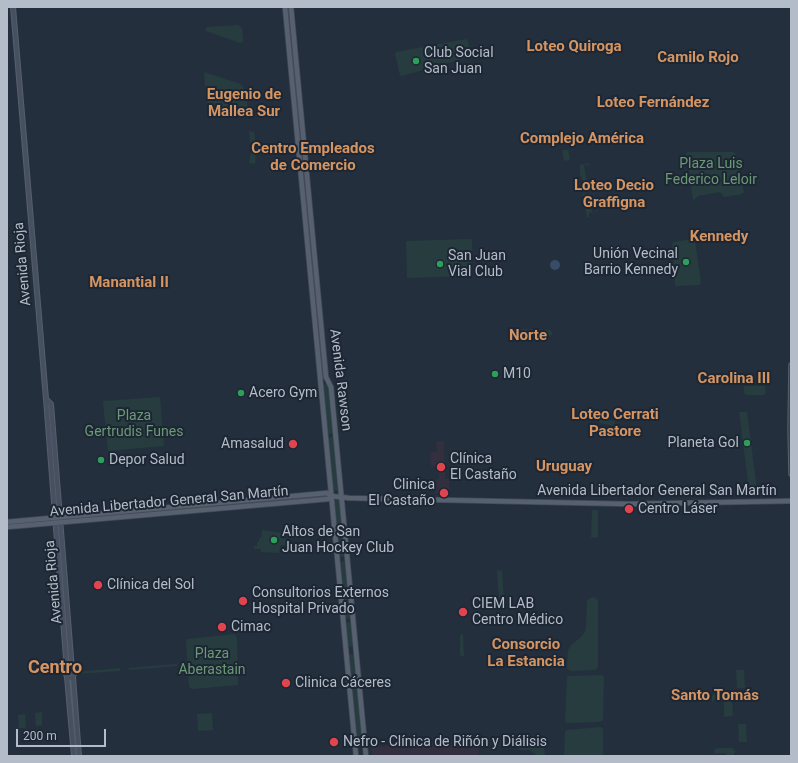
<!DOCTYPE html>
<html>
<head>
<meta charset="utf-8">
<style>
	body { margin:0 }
	#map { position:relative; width:798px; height:763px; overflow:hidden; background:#242f3e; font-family:Roboto,sans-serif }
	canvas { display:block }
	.frame { position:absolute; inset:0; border:8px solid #b4bcc9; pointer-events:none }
	.scale { position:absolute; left:16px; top:729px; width:90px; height:18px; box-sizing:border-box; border:2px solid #b4bcc9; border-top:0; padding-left:5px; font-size:12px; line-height:14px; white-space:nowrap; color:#b4bcc9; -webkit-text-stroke:3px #1d2633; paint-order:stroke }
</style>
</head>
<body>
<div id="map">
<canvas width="798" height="763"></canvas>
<div class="frame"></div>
<div class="scale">200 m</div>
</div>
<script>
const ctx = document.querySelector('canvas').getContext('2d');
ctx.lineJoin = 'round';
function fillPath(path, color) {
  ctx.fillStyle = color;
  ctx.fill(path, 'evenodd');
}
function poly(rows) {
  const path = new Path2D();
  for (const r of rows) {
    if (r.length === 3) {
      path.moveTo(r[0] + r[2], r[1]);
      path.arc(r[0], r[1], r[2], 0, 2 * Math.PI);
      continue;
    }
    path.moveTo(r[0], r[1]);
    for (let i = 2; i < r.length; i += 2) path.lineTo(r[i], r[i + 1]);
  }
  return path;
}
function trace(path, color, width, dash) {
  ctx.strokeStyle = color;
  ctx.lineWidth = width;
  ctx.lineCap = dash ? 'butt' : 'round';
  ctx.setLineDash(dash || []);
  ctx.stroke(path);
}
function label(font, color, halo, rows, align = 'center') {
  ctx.font = font + ' Roboto,sans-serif';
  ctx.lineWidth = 4;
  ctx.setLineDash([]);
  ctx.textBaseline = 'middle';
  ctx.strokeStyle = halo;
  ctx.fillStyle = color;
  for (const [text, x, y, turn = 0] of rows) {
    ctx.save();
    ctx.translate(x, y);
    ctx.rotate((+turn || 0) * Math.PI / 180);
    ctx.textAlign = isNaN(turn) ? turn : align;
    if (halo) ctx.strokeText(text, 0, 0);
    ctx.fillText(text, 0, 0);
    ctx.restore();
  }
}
fillPath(poly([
	[436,441,444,441,445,479,449,479,450,493,435,493,433,480,439,479,439,475,437,466,431,466,430,452,437,452],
	[477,739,479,740,479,756,372,756,371,749,373,747]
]), '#32303f');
fillPath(poly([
	[286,7,289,7,293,51,291,51],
	[238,25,242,28,243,38,243,42,240,43,206,31,205,30,207,27],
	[466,39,468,41,471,55,470,57,402,76,400,75,395,54,396,52],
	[204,72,241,84,243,87,249,111,228,110,210,115,209,106,206,98],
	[249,131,254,132,255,140,256,153,255,164,249,163,251,153],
	[562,150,568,150,570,158,569,160,564,161],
	[688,152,733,152,735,153,744,192,742,194,724,197,720,192,698,196,694,200,693,200,686,154],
	[302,153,303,153,311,236,310,237,309,236,300,154],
	[588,163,590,165,588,166,587,164,584,165,587,183,591,182,591,180,593,180,593,181,591,183,584,184,580,174,580,165],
	[582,193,586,194,593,193,595,194,593,195,593,193,589,194,592,212,596,212,596,210,598,210,598,211,596,212,589,213,589,217,587,217],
	[470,239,472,240,472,274,471,276,407,278,406,241],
	[693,239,695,240,701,283,699,285,676,286,675,285,672,244,674,242],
	[318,322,320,323,325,376,321,376,316,323],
	[519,329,550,330,553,334,550,336,519,341,518,340,518,331],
	[325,384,328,385,333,433,331,434,327,433,323,385],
	[744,386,765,386,766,393,764,395,746,395,744,393],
	[160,397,164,446,108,451,103,403,104,401],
	[739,412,747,412,758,497,750,497],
	[600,419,615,421,615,425,614,426,600,423,599,420],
	[330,437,333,437,338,489,336,491,333,490,328,438],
	[286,499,286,501,239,505,238,504,239,503],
	[337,500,339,500,345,556,342,557,339,556,334,501],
	[230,504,230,506,176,511,175,510,176,509],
	[592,510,598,510,598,537,591,538],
	[262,530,282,533,282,539,288,539,288,545,281,545,279,553,261,552,260,549,254,549,254,546,257,546,257,542,259,542,259,538,261,538],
	[342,561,345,562,351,618,348,619,345,618,340,563],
	[497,570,502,571,504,600,499,600],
	[590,598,594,597,598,600,598,667,595,670,570,671,567,668,568,650,571,645,581,637,585,632,586,625,587,601],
	[348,622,351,623,353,645,351,647,347,646,345,624],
	[234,634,237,637,238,685,193,689,190,688,189,686,186,642,187,639],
	[463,634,464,656,462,656,460,655,460,635],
	[352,654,354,656,356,680,351,679,348,656],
	[177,664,177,666,129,670,128,669,129,668],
	[120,668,120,671,76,674,76,672],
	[736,670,744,670,745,688,737,688],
	[602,675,604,677,603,720,600,722,566,723,565,721,567,677,569,676],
	[352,684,357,684,362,740,357,741],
	[714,694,730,694,733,697,732,699,733,716,724,717,724,699,715,699,712,702,712,696],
	[42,712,42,725,36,726,35,713],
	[212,713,213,730,198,731,197,714],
	[25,714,26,728,19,728,18,715],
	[738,724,746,724,747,742,739,742],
	[601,727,603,729,603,756,564,756,565,732,566,730],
	[536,743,541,744,544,747,545,756,537,756,530,750,520,750,519,749,519,746,524,744],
	[717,748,732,748,736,752,734,753,734,756,726,756,726,753,716,753,715,755,714,750]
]), '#263c3f');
fillPath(poly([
	[555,265,5]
]), '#394c67');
const tertiary = poly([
	[791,365,790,429,791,474]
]);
const secondary = poly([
	[13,7,46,399,67,671,66,674,67,677,74,756],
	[46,399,51,404,72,670,74,674,72,678,67,677],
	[73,677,79,756]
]);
const primary = poly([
	[285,7,356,756],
	[291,7,326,377,331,387,366,756],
	[7,522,327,493,331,496,349,498,629,504,791,501],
	[7,527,328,499,331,496]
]);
trace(tertiary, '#565f6c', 5.5);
trace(secondary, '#565f6c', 6);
trace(primary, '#414a57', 6);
trace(tertiary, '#38414e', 3.5);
trace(secondary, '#465061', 4);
trace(primary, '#56606e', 4.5);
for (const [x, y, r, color] of [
	[416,61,4,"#2e9e5b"],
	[686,262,4,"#2e9e5b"],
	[440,264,4,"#2e9e5b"],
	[495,374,4,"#2e9e5b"],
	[241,393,4,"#2e9e5b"],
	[747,443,4,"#2e9e5b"],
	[293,444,5,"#e0444e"],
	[101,460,4,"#2e9e5b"],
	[441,467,5,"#e0444e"],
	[444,493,5,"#e0444e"],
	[629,509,5,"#e0444e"],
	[274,540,4,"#2e9e5b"],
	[98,585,5,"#e0444e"],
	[243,601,5,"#e0444e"],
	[463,612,5,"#e0444e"],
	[222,627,5,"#e0444e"],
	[286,683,5,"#e0444e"],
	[334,742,5,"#e0444e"]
]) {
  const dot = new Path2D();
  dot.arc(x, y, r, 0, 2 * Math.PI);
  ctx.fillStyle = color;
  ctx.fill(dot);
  trace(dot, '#1d2633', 1.5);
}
label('14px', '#b4bcc9', '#1d2633', [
	["Club Social",424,53],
	["San Juan",424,69],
	["Unión Vecinal",678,254,"right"],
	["Barrio Kennedy",678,270,"right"],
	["San Juan",448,256],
	["Vial Club",448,272],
	["M10",503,374],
	["Acero Gym",249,393],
	["Planeta Gol",739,443,"right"],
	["Amasalud",284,444,"right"],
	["Clínica",450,459],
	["El Castaño",450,475],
	["Depor Salud",109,460],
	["Clinica",435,485,"right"],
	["El Castaño",435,501,"right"],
	["Centro Láser",638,509],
	["Altos de San",282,532],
	["Juan Hockey Club",282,548],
	["Clínica del Sol",107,585],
	["Consultorios Externos",252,593],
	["Hospital Privado",252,609],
	["CIEM LAB",472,604],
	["Centro Médico",472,620],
	["Cimac",231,627],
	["Clinica Cáceres",295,683],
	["Nefro - Clínica de Riñón y Diálisis",343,742]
], 'left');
label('14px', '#6b9a76', '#1d2633', [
	["Plaza Luis",711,164],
	["Federico Leloir",711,180],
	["Plaza",134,416],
	["Gertrudis Funes",134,432],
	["Plaza",212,654],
	["Aberastain",212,670]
]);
label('14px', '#b4bcc9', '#1d2633', [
	["Avenida Rioja",23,264,-95],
	["Avenida Rawson",340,380,83],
	["Avenida Libertador General San Martín",657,491],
	["Avenida Libertador General San Martín",169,502,-5],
	["Avenida Rioja",54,582,-95]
]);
label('bold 15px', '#d59563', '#1d2633', [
	["Loteo Quiroga",574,47],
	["Camilo Rojo",698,58],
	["Eugenio de",244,95],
	["Mallea Sur",244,112],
	["Loteo Fernández",653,103],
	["Complejo América",582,139],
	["Centro Empleados",313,149],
	["de Comercio",313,166],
	["Loteo Decio",614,186],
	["Graffigna",614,203],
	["Kennedy",719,237],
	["Manantial II",129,283],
	["Norte",528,336],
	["Carolina III",734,379],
	["Loteo Cerrati",615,415],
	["Pastore",615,432],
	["Uruguay",564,467],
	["Consorcio",526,645],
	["La Estancia",526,662],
	["Santo Tomás",715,696]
]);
label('bold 18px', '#d59563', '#1d2633', [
	["Centro",55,668]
]);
</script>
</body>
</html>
